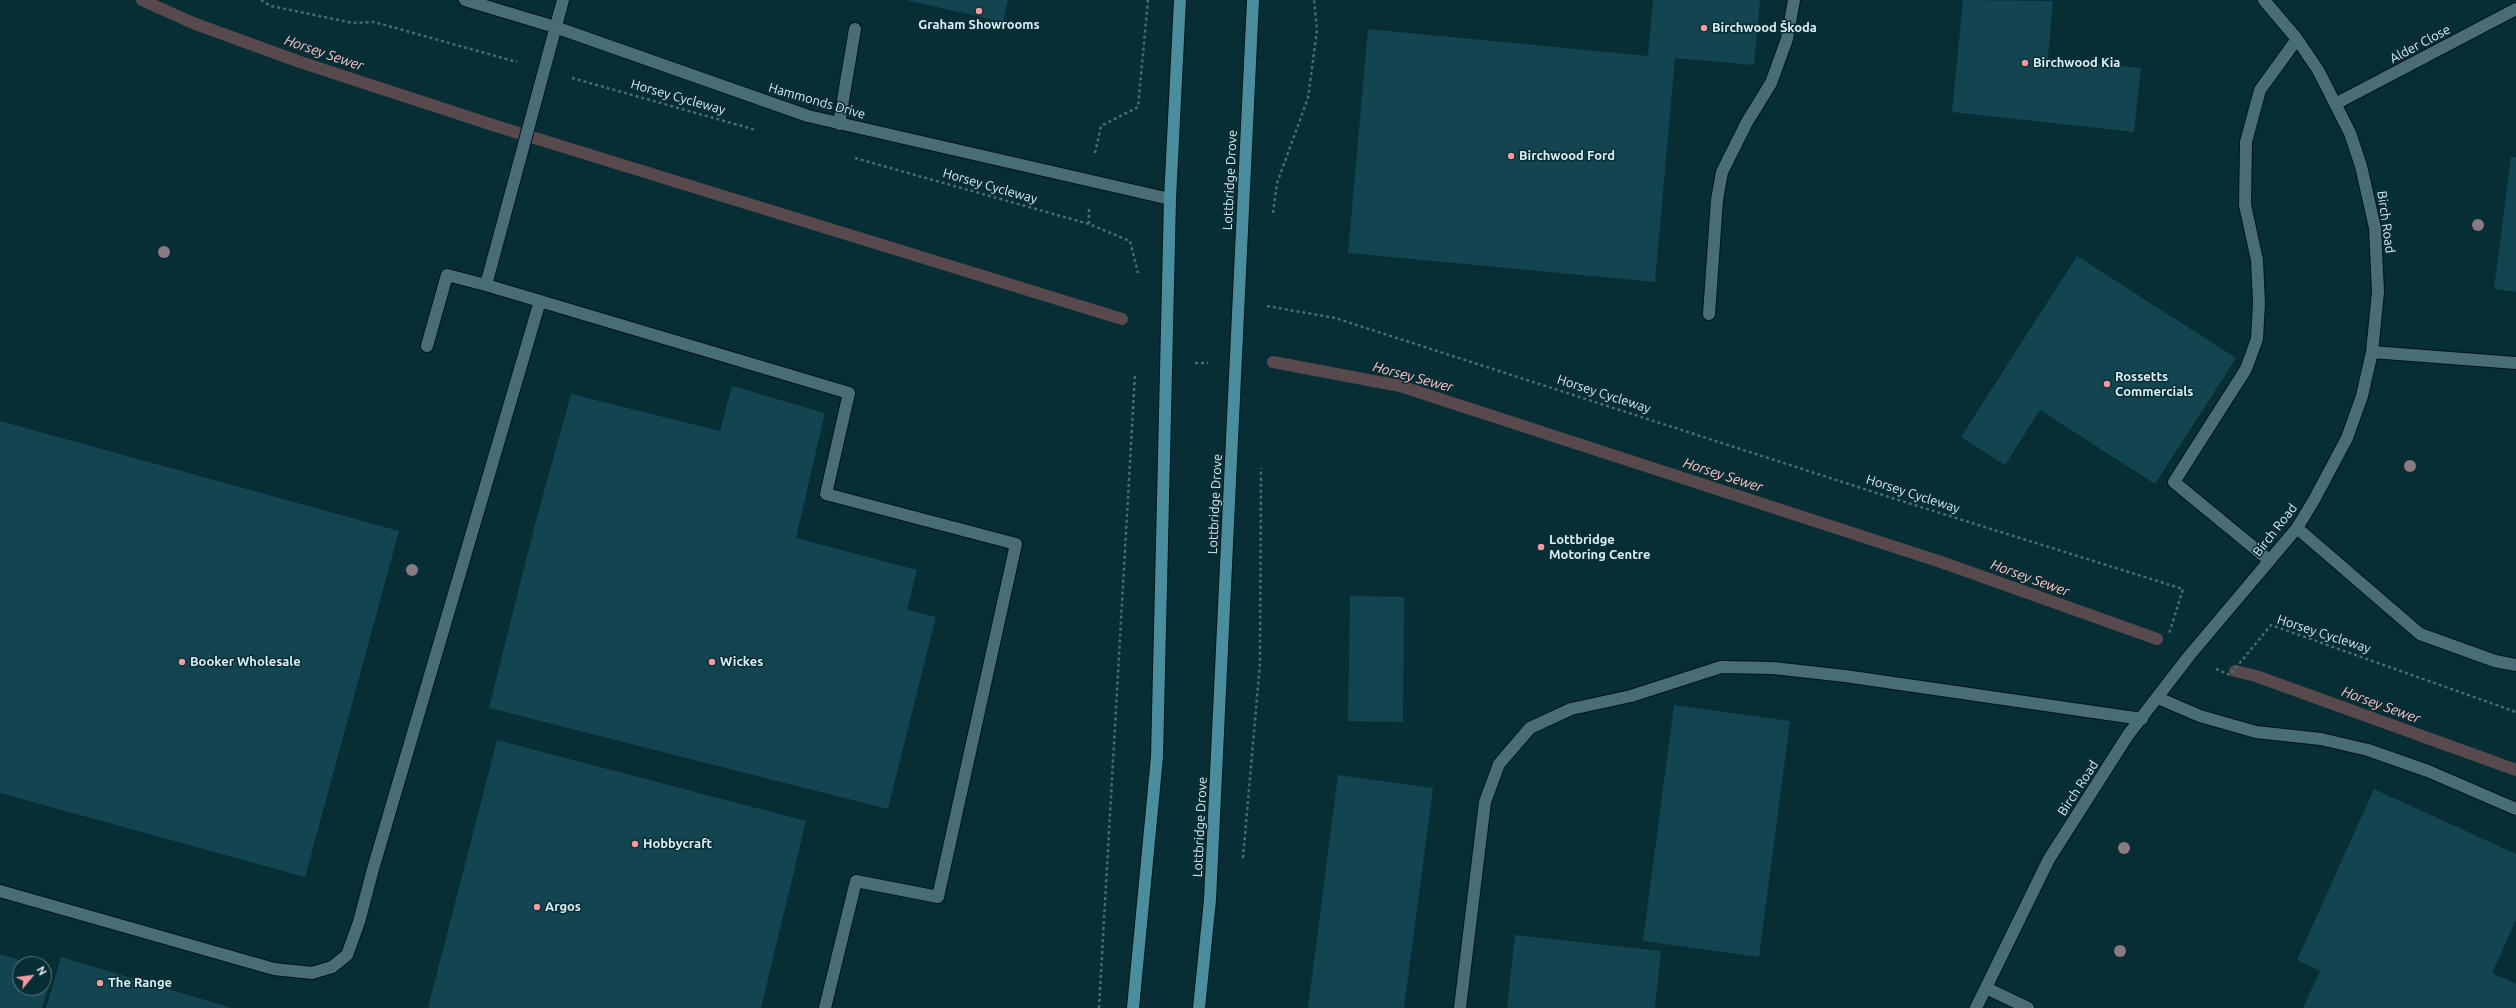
<!DOCTYPE html>
<html>
<head>
<meta charset="utf-8">
<style>
	body { margin:0 }
	#map { position:relative; width:2516px; height:1008px; overflow:hidden; background:#072d35; font-family:Ubuntu,sans-serif }
	canvas { display:block }
	.north { position:absolute; left:12px; top:956px; width:40px; height:40px; box-sizing:border-box; background:#072d35; border:1px solid #5c7a81; border-radius:50%; rotate:61deg; font-size:11px; font-weight:700; line-height:16px; text-align:center; color:#dbeef3 }
	.north::after { content:''; display:block; margin:auto; width:14px; height:18px; background:#f49aa0; clip-path:polygon(50% 0,100% 100%,50% 72%,0 100%) }
</style>
</head>
<body>
<div id="map">
<canvas width="2516" height="1008"></canvas>
<div class="north">N</div>
</div>
<script>
const ctx = document.querySelector('canvas').getContext('2d');
ctx.lineJoin = 'round';
function poly(rows) {
  const path = new Path2D();
  for (const r of rows) {
    path.moveTo(r[0], r[1]);
    for (let i = 2; i < r.length; i += 2) path.lineTo(r[i], r[i + 1]);
  }
  return path;
}
function trace(path, color, width, dash) {
  ctx.strokeStyle = color;
  ctx.lineWidth = width;
  ctx.lineCap = dash ? 'butt' : 'round';
  ctx.setLineDash(dash || []);
  ctx.stroke(path);
}
function fillPath(path, color) {
  ctx.fillStyle = color;
  ctx.fill(path, 'evenodd');
}
function label(font, color, halo, rows, align = 'center') {
  ctx.font = font + ' Ubuntu,sans-serif';
  ctx.lineWidth = 3;
  ctx.setLineDash([]);
  ctx.textBaseline = 'middle';
  ctx.strokeStyle = halo;
  ctx.fillStyle = color;
  for (const [text, x, y, turn = 0] of rows) {
    ctx.save();
    ctx.translate(x, y);
    ctx.rotate((+turn || 0) * Math.PI / 180);
    ctx.textAlign = isNaN(turn) ? turn : align;
    if (halo) ctx.strokeText(text, 0, 0);
    ctx.fillText(text, 0, 0);
    ctx.restore();
  }
}
trace(poly([
	[142,0,193,23,300,62,499,127,1122,319],
	[1273,362,1400,386,1944,563,2157,639],
	[2235,671,2256,676,2516,770]
]), '#57494c', 12);
fillPath(poly([
	[906,0,1008,0,1003,22],
	[1653,0,1760,0,1754,65,1675,58,1655,282,1348,253,1368,29,1648,56],
	[1963,0,2053,1,2048,58,2141,68,2134,132,1952,112],
	[2511,157,2516,157,2516,292,2494,289],
	[2077,256,2236,358,2155,484,2040,410,2005,465,1961,437],
	[732,386,825,413,796,538,917,570,907,610,936,617,888,809,489,708,537,517,571,394,720,431],
	[0,421,399,531,305,877,0,793],
	[1350,596,1404,597,1403,722,1348,721],
	[1674,705,1790,721,1759,957,1643,941],
	[497,740,806,821,761,1008,428,1008],
	[1338,775,1433,788,1404,1008,1308,1008],
	[2374,789,2516,854,2516,920,2492,973,2516,984,2516,1008,2303,1008,2320,971,2297,960],
	[1515,935,1661,951,1655,1008,1507,1008],
	[0,954,32,964,20,964,20,988,44,988,44,967,53,970,42,1008,0,1008],
	[61,957,232,1008,46,1008]
]), '#124550');
const minor = poly([
	[465,0,555,27,808,116,1170,199],
	[563,0,486,285,849,393,826,494,1016,544,938,897,856,881,825,1008],
	[2337,103,2516,9],
	[839,124,855,29],
	[1709,314,1717,200,1722,172,1747,122,1771,83,1787,39,1794,0],
	[427,346,447,275,486,285],
	[2372,352,2516,363],
	[2297,528,2420,634,2495,661,2516,665],
	[2269,560,2174,482,2246,369,2257,339,2259,303,2257,260,2245,205,2246,142,2260,90,2297,39],
	[2158,698,2200,716,2256,732,2321,739,2368,750,2428,771,2516,809],
	[0,891,274,969,312,973,332,967,347,955,359,922,373,869,540,301],
	[1986,988,2028,1008],
	[1460,1008,1485,802,1499,764,1530,728,1571,709,1631,696,1721,667,1773,668,1845,676,2142,719],
	[1976,1008,2049,859,2128,735,2189,656,2297,528,2314,500,2347,438,2362,396,2372,352,2378,292,2375,228,2361,166,2350,133,2318,70,2297,39,2264,0]
]);
const major = poly([
	[1133,1008,1157,757,1170,199,1180,0],
	[1199,1008,1210,900,1253,0]
]);
trace(minor, '#00141a', 14);
trace(major, '#00141a', 14);
trace(poly([
	[261,0,271,6,353,23,374,22,517,62],
	[572,78,756,130],
	[1095,153,1101,126,1138,107,1148,0],
	[855,158,1089,224,1130,241,1138,273],
	[1273,213,1277,183,1308,98,1317,30,1314,0],
	[1089,224,1089,209],
	[1267,306,1335,318,1892,498,2183,589,2169,634],
	[1195,363,1208,363],
	[2216,669,2230,675,2271,625,2516,712],
	[1243,858,1260,663,1261,468],
	[1099,1008,1135,374]
]), '#4b6b72', 2.5, [3, 3]);
trace(minor, '#496d76', 12);
trace(major, '#4a8e9e', 12);
ctx.fillStyle = '#8a7b80';
for (const [x, y] of [
	[2478,225],
	[164,252],
	[2410,466],
	[412,570],
	[2124,848],
	[2120,951]
]) {
  ctx.beginPath();
  ctx.arc(x, y, 6, 0, 2 * Math.PI);
  ctx.fill();
}
for (const [x, y, r, color] of [
	[979,11,4,"#f49aa0"],
	[1704,28,4,"#f49aa0"],
	[2025,63,4,"#f49aa0"],
	[1511,156,4,"#f49aa0"],
	[2107,384,4,"#f49aa0"],
	[1541,547,4,"#f49aa0"],
	[182,662,4,"#f49aa0"],
	[712,662,4,"#f49aa0"],
	[635,844,4,"#f49aa0"],
	[537,907,4,"#f49aa0"],
	[100,983,4,"#f49aa0"]
]) {
  const dot = new Path2D();
  dot.arc(x, y, r, 0, 2 * Math.PI);
  ctx.fillStyle = color;
  ctx.fill(dot);
  trace(dot, '#072d35', 1.5);
}
label('bold 13px', '#dbeef3', '#072d35', [
	["Graham Showrooms",979,25,"center"],
	["Birchwood Škoda",1712,28],
	["Birchwood Kia",2033,63],
	["Birchwood Ford",1519,156],
	["Rossetts",2115,377],
	["Commercials",2115,392],
	["Lottbridge",1549,540],
	["Motoring Centre",1549,555],
	["Booker Wholesale",190,662],
	["Wickes",720,662],
	["Hobbycraft",643,844],
	["Argos",545,907],
	["The Range",108,983]
], 'left');
label('13px', '#dbeef3', '#072d35', [
	["Alder Close",2420,44,-28],
	["Horsey Cycleway",678,97,16],
	["Hammonds Drive",817,101,16],
	["Lottbridge Drove",1230,180,-87],
	["Horsey Cycleway",990,186,16],
	["Birch Road",2386,222,82],
	["Horsey Cycleway",1604,394,18],
	["Horsey Cycleway",1913,494,18],
	["Lottbridge Drove",1215,504,-87],
	["Birch Road",2275,530,-52],
	["Horsey Cycleway",2324,634,18],
	["Birch Road",2078,788,-57],
	["Lottbridge Drove",1200,827,-87]
]);
label('italic 14px', '#fec3c5', '#072d35', [
	["Horsey Sewer",324,53,19],
	["Horsey Sewer",1413,377,15],
	["Horsey Sewer",1723,475,18],
	["Horsey Sewer",2030,578,20],
	["Horsey Sewer",2381,705,20]
]);
</script>
</body>
</html>
